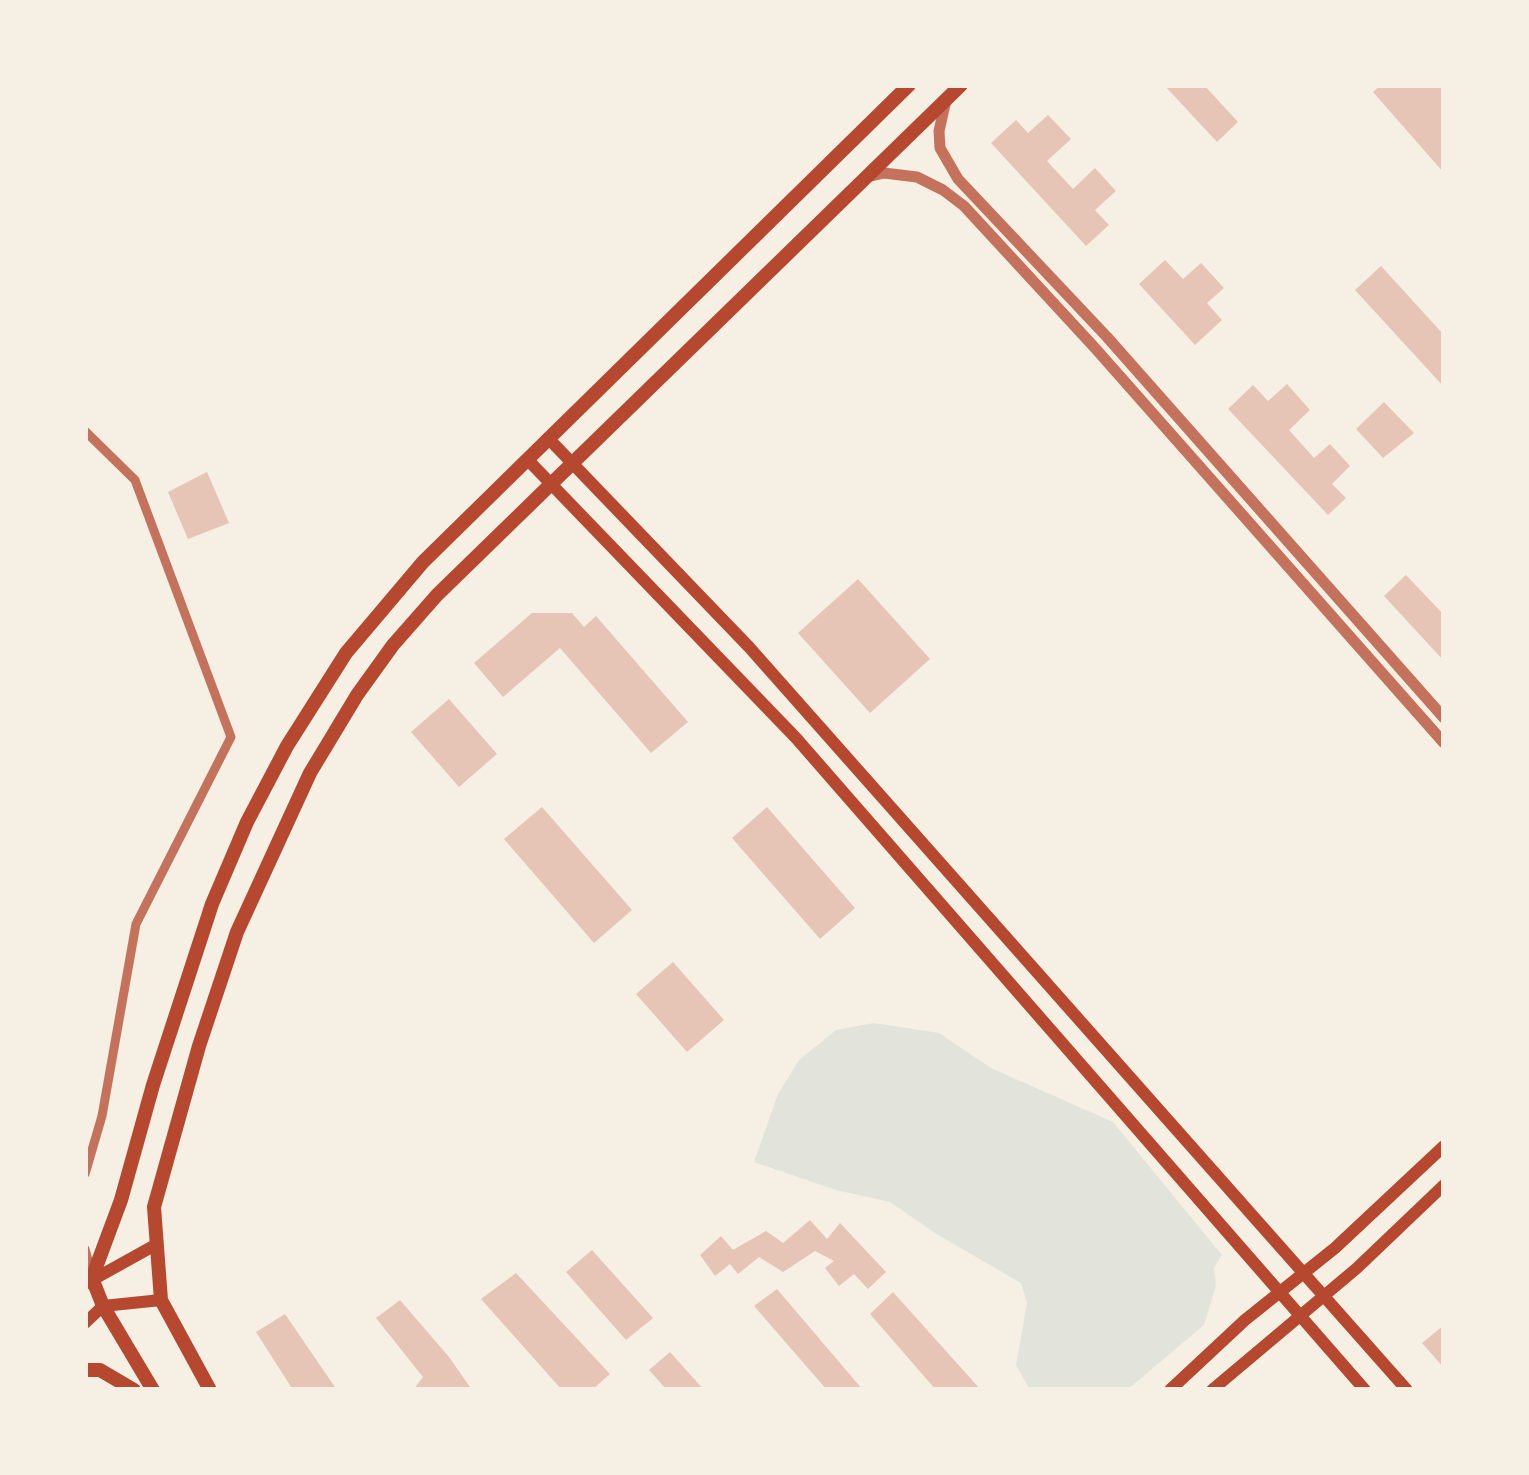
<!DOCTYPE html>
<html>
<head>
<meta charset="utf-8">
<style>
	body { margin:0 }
	#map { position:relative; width:1529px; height:1475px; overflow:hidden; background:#f6efe4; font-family:"IBM Plex Serif",serif }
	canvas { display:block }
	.frame { position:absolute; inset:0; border:88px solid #f6efe4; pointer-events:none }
</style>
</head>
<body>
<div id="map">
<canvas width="1529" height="1475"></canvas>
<div class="frame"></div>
</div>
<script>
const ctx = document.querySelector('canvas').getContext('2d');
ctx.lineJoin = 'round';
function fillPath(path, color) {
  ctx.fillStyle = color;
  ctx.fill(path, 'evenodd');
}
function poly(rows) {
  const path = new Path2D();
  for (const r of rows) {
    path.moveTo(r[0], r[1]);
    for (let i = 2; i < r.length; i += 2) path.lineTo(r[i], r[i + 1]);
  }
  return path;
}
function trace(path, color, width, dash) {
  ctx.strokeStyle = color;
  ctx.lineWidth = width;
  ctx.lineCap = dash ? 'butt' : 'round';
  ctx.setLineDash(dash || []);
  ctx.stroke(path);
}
fillPath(poly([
	[874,1023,939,1033,991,1068,1113,1122,1222,1255,1214,1268,1216,1286,1204,1325,1127,1390,1030,1390,1016,1365,1027,1303,1021,1283,938,1235,890,1202,836,1190,754,1162,778,1094,799,1060,836,1030]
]), '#e2e4dc');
fillPath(poly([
	[1164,85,1204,85,1238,122,1217,142],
	[1381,85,1444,85,1444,173,1373,92],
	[1048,115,1071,139,1047,161,1073,189,1095,168,1116,191,1095,210,1109,225,1086,246,991,143,1016,120,1028,133],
	[1165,260,1183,279,1201,263,1224,288,1207,303,1222,320,1195,345,1139,284],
	[1381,266,1444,335,1444,387,1355,290],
	[1287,384,1310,410,1289,430,1314,458,1330,444,1350,466,1332,484,1346,498,1328,515,1228,409,1253,385,1268,401],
	[1384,402,1414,433,1383,458,1356,429],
	[207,472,229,523,188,539,168,492],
	[1406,575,1444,615,1444,661,1384,596],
	[858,579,930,659,870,713,798,633],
	[532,613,572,613,584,627,596,616,688,722,651,753,560,648,503,697,474,663],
	[449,699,497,754,459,787,411,732],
	[542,807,632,910,594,943,504,839],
	[767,807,855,908,820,939,732,838],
	[673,962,724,1020,687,1052,636,994],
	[810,1220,827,1239,840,1223,886,1272,868,1289,854,1274,839,1286,825,1268,834,1261,815,1251,783,1272,759,1257,738,1274,730,1264,715,1276,700,1255,721,1236,733,1250,766,1231,783,1243],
	[592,1250,653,1318,626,1340,566,1272],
	[516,1273,610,1374,592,1390,562,1390,481,1299],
	[777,1289,863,1390,827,1390,754,1306],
	[893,1292,981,1390,936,1390,870,1314],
	[400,1300,449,1357,472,1390,413,1390,423,1377,376,1318],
	[285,1314,337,1390,293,1390,256,1332],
	[1444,1325,1444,1368,1422,1343],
	[670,1352,704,1390,667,1390,649,1370]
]), '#e6c5b7');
trace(poly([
	[85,431,135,480,231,737,136,924,102,1116,85,1174],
	[85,1249,92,1275]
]), '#c5725c', 9);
trace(poly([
	[946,100,939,131,940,148,958,179,1107,337,1444,718],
	[867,177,884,173,917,177,943,190,964,206,1095,348,1444,743]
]), '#c5725c', 11);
trace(poly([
	[548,438,749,647,1407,1390],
	[527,459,796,738,1365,1390],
	[85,1284,157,1244],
	[85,1323,103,1306,161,1300],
	[1170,1390,1245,1320,1335,1248,1444,1146],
	[1212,1390,1357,1268,1444,1185]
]), '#b5482f', 12);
trace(poly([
	[85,1370,100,1370,134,1390],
	[153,1390,103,1306,92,1278,121,1200,153,1085,212,904,247,822,287,746,346,653,423,562,909,85],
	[210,1390,161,1300,154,1207,199,1046,237,932,310,773,357,695,393,645,437,595,961,85]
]), '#b5482f', 14);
</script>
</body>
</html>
